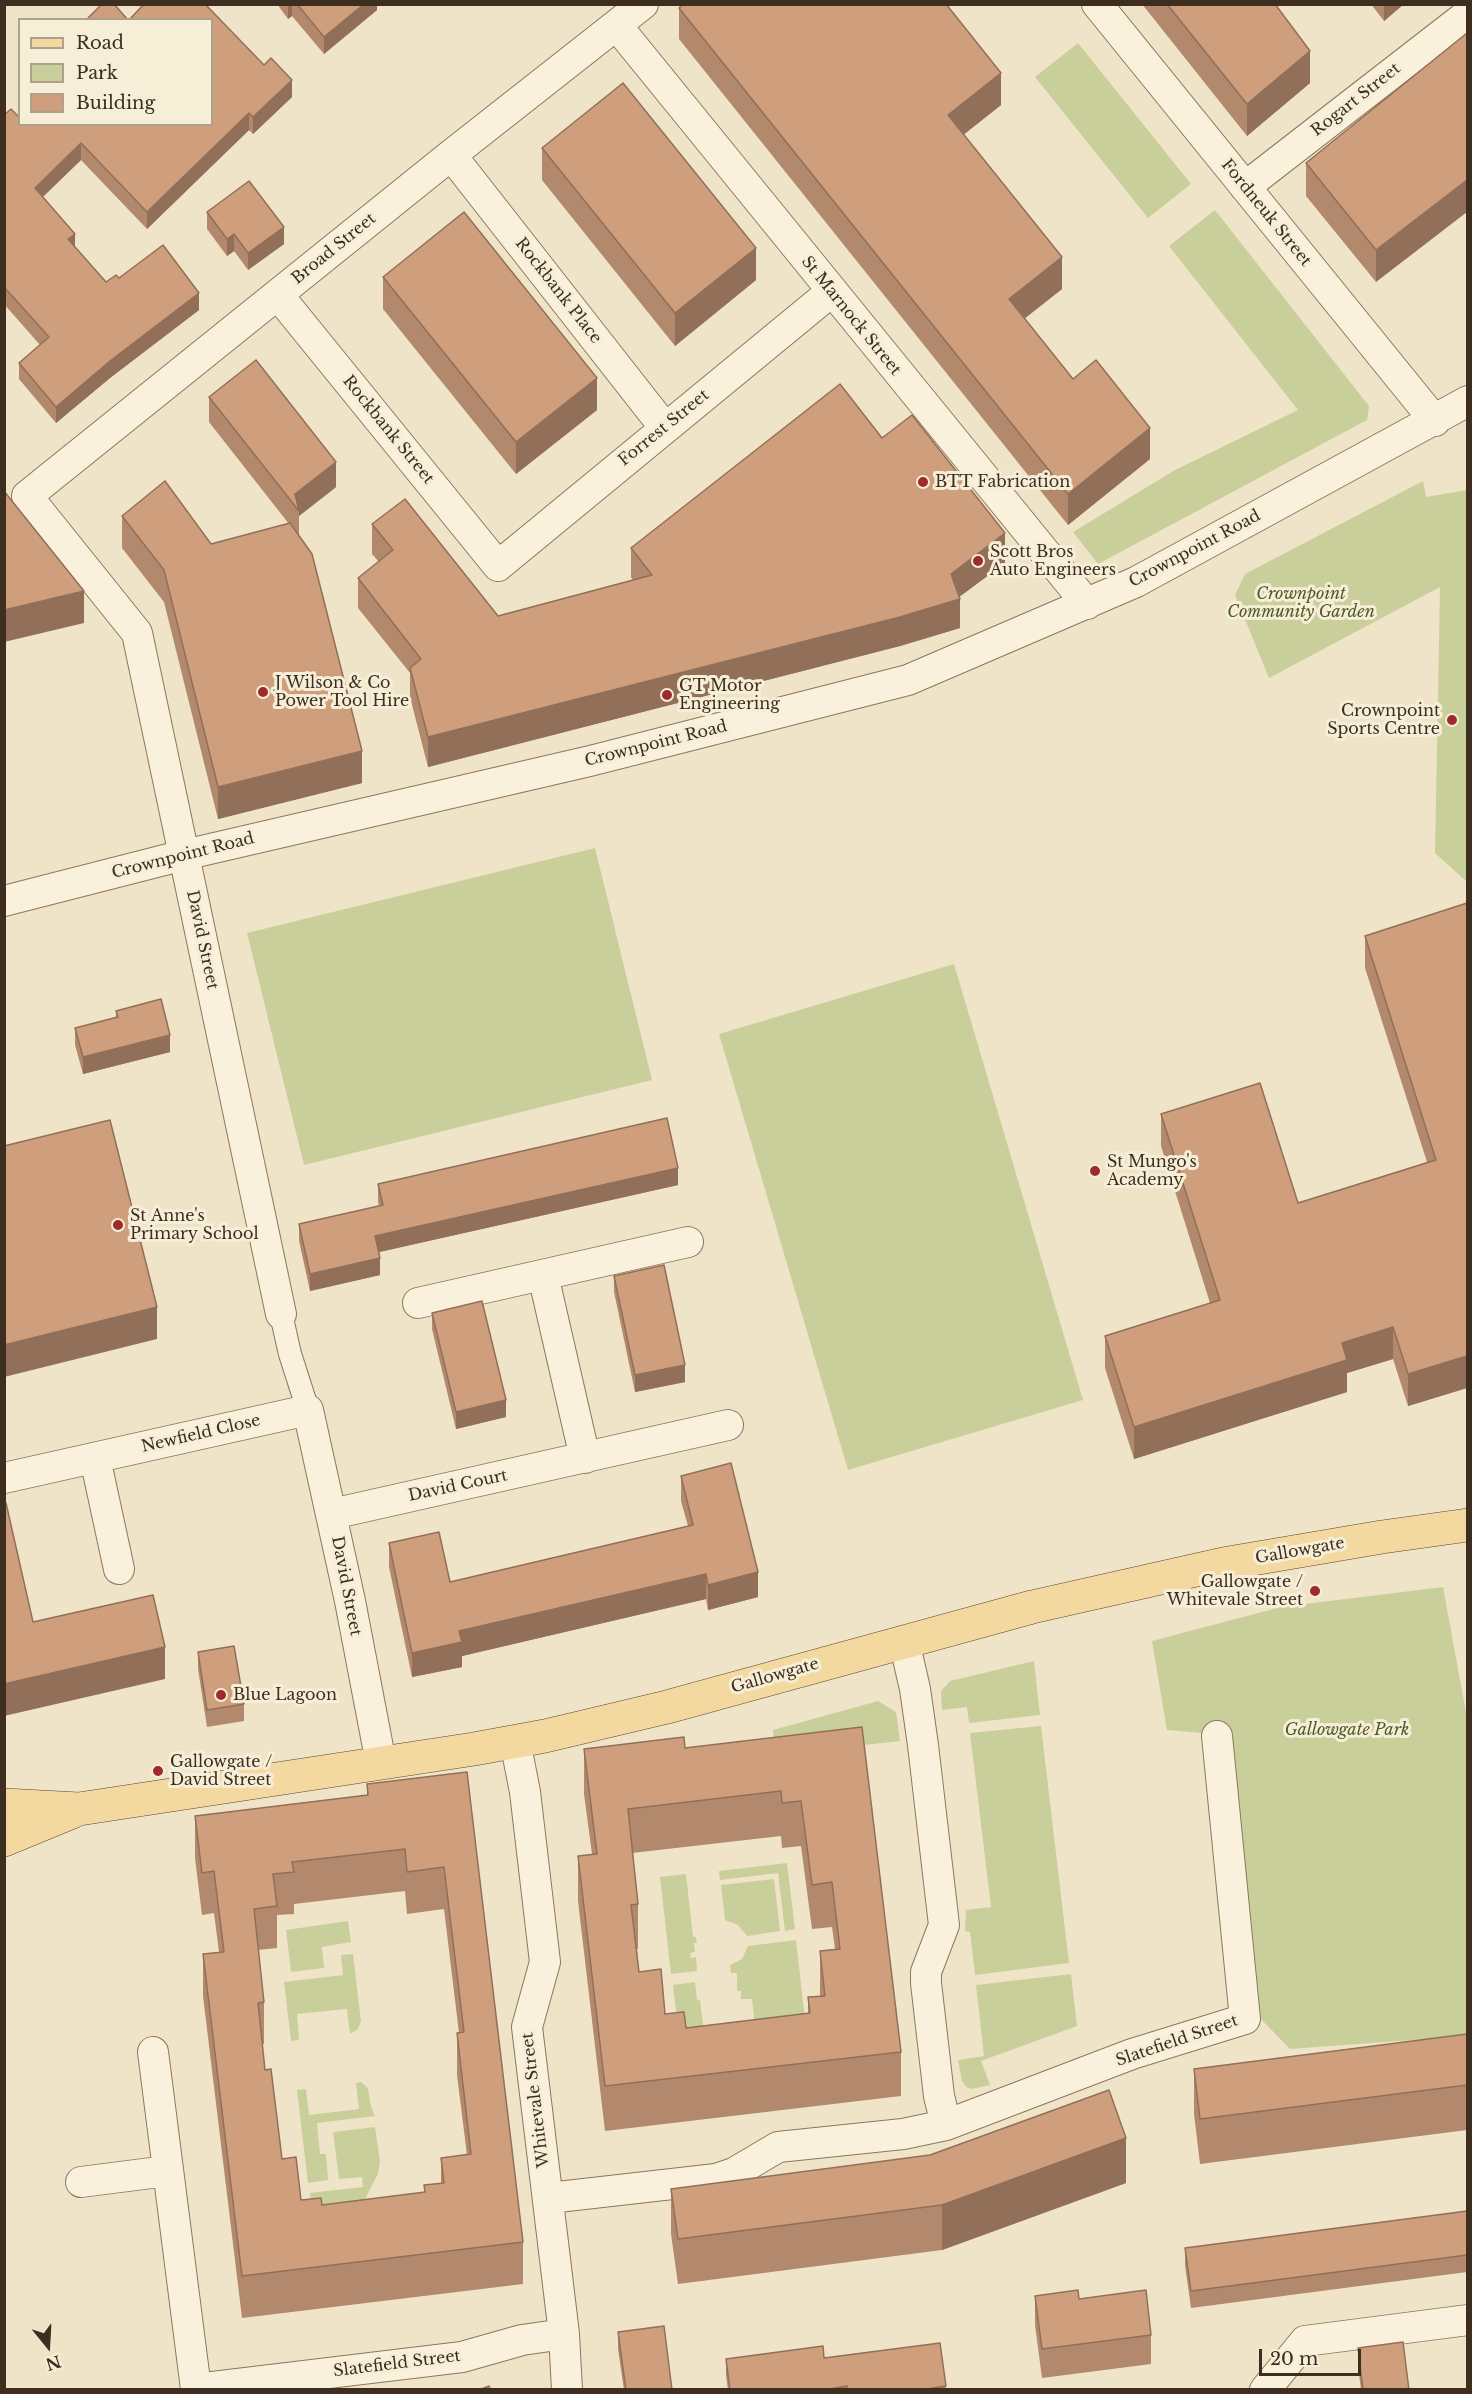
<!DOCTYPE html>
<html>
<head>
<meta charset="utf-8">
<style>
	body { margin:0 }
	#map { position:relative; width:1472px; height:2394px; overflow:hidden; background:#f0e4c8; font-family:"Libre Baskerville",serif }
	canvas { display:block }
	.frame { position:absolute; inset:0; border:6px solid #3d2e20; pointer-events:none }
	.legend { position:absolute; left:18px; top:18px; width:195px; height:108px; box-sizing:border-box; background:#f7eed8; border:2px solid #ada18e; margin:0; padding:8px 10px; list-style:none; font-size:18px; color:#3d2e20 }
	.legend li { display:flex; align-items:center; gap:12px; height:30px }
	.legend b { width:30px; border:2px solid #ada18e }
	.north { position:absolute; left:18px; top:2316px; width:60px; height:60px; -webkit-text-stroke:4px #f7eed8; paint-order:stroke; rotate:162deg; font-size:16px; font-weight:700; line-height:24px; text-align:center; color:#3d2e20 }
	.north::after { content:''; display:block; margin:auto; width:21px; height:27px; background:#3d2e20; clip-path:polygon(50% 0,100% 100%,50% 72%,0 100%) }
	.scale { position:absolute; left:1259px; top:2349px; width:102px; height:27px; box-sizing:border-box; border:3px solid #3d2e20; border-top:0; padding-left:8px; font-size:18px; line-height:21px; white-space:nowrap; color:#3d2e20; -webkit-text-stroke:4px #f7eed8; paint-order:stroke }
</style>
</head>
<body>
<div id="map">
<canvas width="1472" height="2394"></canvas>
<div class="frame"></div>
<ul class="legend">
<li><b style="height:8px;background:#f3d9a0"></b>Road</li>
<li><b style="height:16px;background:#c9cf9b"></b>Park</li>
<li><b style="height:16px;background:#cf9f7d"></b>Building</li>
</ul>
<div class="north">N</div>
<div class="scale">20 m</div>
</div>
<script>
const ctx = document.querySelector('canvas').getContext('2d');
ctx.lineJoin = 'round';
function fillPath(path, color) {
  ctx.fillStyle = color;
  ctx.fill(path, 'evenodd');
}
function poly(rows) {
  const path = new Path2D();
  for (const r of rows) {
    path.moveTo(r[0], r[1]);
    for (let i = 2; i < r.length; i += 2) path.lineTo(r[i], r[i + 1]);
  }
  return path;
}
function trace(path, color, width, dash) {
  ctx.strokeStyle = color;
  ctx.lineWidth = width;
  ctx.lineCap = dash ? 'butt' : 'round';
  ctx.setLineDash(dash || []);
  ctx.stroke(path);
}
function label(font, color, halo, rows, align = 'center') {
  ctx.font = font + ' "Libre Baskerville",serif';
  ctx.lineWidth = 6;
  ctx.setLineDash([]);
  ctx.textBaseline = 'middle';
  ctx.strokeStyle = halo;
  ctx.fillStyle = color;
  for (const [text, x, y, turn = 0] of rows) {
    ctx.save();
    ctx.translate(x, y);
    ctx.rotate((+turn || 0) * Math.PI / 180);
    ctx.textAlign = isNaN(turn) ? turn : align;
    if (halo) ctx.strokeText(text, 0, 0);
    ctx.fillText(text, 0, 0);
    ctx.restore();
  }
}
fillPath(poly([
	[1078,43,1191,184,1148,218,1035,77],
	[1215,210,1369,406,1367,420,1098,564,1073,532,1175,470,1298,410,1169,246],
	[1423,481,1426,497,1467,490,1467,882,1435,853,1440,587,1269,678,1235,595,1245,574],
	[595,848,652,1080,304,1165,247,933],
	[954,964,1083,1400,848,1470,719,1034],
	[1443,1587,1467,1718,1467,2036,1290,2049,1254,2012,1225,1735,1167,1730,1152,1641,1281,1607],
	[1034,1661,1040,1715,969,1723,967,1707,942,1710,941,1691,950,1681],
	[878,1701,896,1712,900,1741,776,1755,773,1730],
	[1041,1726,1069,1963,975,1975,970,1932,965,1931,966,1910,991,1907,970,1733],
	[787,1863,795,1929,785,1931,778,1873,720,1880,719,1871],
	[686,1874,693,1937,696,1937,697,1943,694,1943,695,1952,690,1953,691,1958,696,1957,697,1971,671,1974,660,1877],
	[774,1879,780,1931,747,1936,738,1925,725,1920,721,1885],
	[348,1921,351,1942,322,1947,324,1968,291,1972,286,1930],
	[796,1940,806,2028,756,2035,752,1999,741,1999,741,1991,737,1991,737,1973,731,1973,730,1965,742,1959,748,1946],
	[353,1954,361,2021,358,2029,350,2034,347,2009,297,2014,299,2040,291,2041,284,1982,343,1975,341,1955],
	[1071,1974,1077,2026,981,2061,990,2085,972,2089,966,2087,962,2081,958,2060,984,2056,976,1985],
	[695,1982,697,2000,700,2000,705,2041,680,2044,673,1985],
	[361,2082,368,2088,371,2107,375,2116,317,2123,320,2154,326,2154,328,2180,308,2183,297,2090,306,2089,309,2115,359,2109,356,2083],
	[375,2127,380,2162,378,2174,365,2199,364,2216,313,2222,310,2193,363,2187,362,2177,339,2179,333,2132]
]), '#c9cf9b');
const pedestrian = poly([
	[281,1314,290,1354,308,1410]
]);
const minor = poly([
	[1097,4,1435,421],
	[617,26,1087,604],
	[451,155,665,428],
	[1245,187,1468,14],
	[278,295,498,566,831,292],
	[4,901,184,855,590,761,908,680,1136,582,1468,401],
	[543,1275,585,1458],
	[418,1303,688,1242],
	[281,1314,137,633,27,496,451,155,643,4],
	[95,1458,119,1569],
	[4,1478,308,1410,350,1601,381,1763],
	[332,1514,728,1425],
	[904,1641,915,1689,923,1745,944,1925,926,1972,926,1983,939,2096,946,2125],
	[515,1741,525,1792,545,1962,527,2027,564,2334,567,2390],
	[153,2052,196,2389,462,2357,522,2340,564,2334],
	[81,2182,167,2171],
	[549,2198,716,2179,734,2173,778,2147,903,2134,946,2125,1132,2054,1245,2019,1217,1736],
	[1265,2390,1305,2341,1468,2320]
]);
const primary = poly([
	[4,1805,79,1809,474,1749,545,1736,667,1707,1032,1607,1223,1564,1382,1537,1468,1525],
	[4,1840,72,1812]
]);
trace(pedestrian, '#8d765c', 24);
trace(minor, '#8d765c', 32);
trace(primary, '#5b4430', 34);
trace(pedestrian, '#faf1dc', 22);
trace(minor, '#faf1dc', 30);
trace(primary, '#f3d9a0', 33);
fillPath(poly([
	[277,4,377,4,377,10,324,54,292,16,288,19],
	[1142,4,1275,4,1310,83,1247,136],
	[1371,4,1404,4,1384,21],
	[679,8,1001,105,963,135,1062,289,1024,318,1073,379,1150,459,1068,525,679,39],
	[1467,33,1376,282,1306,196,1306,163],
	[292,97,253,134,249,130,147,229,81,160,43,197,75,247,106,282,119,278,199,310,110,378,56,423,19,379,19,363,40,345,4,304,4,115,18,116],
	[542,148,756,280,675,346,542,180],
	[207,212,284,244,248,270,234,251,227,256,207,229],
	[383,277,597,410,516,474,383,309],
	[209,397,336,487,299,516,299,536,362,783,218,819,164,602,122,548,122,516,211,544,289,524,209,422],
	[882,438,1005,563,959,597,960,628,900,646,428,767,410,697,410,673,358,608,358,578,379,562,372,554,372,524,498,616,633,580,631,577,631,548],
	[1467,903,1467,1388,1408,1406,1393,1359,1347,1373,1347,1392,1134,1459,1105,1368,1105,1336,1210,1303,1161,1146,1161,1114,1298,1203,1427,1162,1365,968,1365,936],
	[116,1011,170,1052,83,1074,75,1045,75,1028,116,1017],
	[378,1184,678,1185,379,1252,380,1275,310,1291,299,1241,299,1224,379,1206,378,1201],
	[614,1276,685,1382,635,1392,614,1292],
	[432,1313,506,1417,456,1429,432,1329],
	[681,1476,758,1597,708,1610,706,1599,462,1656,462,1667,412,1677,389,1567,389,1543,450,1582,688,1526,681,1501],
	[198,1652,244,1704,244,1721,207,1727,198,1669],
	[862,1727,901,2052,901,2096,605,2131,578,1901,578,1856,592,1854,584,1794,584,1749,685,1748],
	[781,1836,782,1848,801,1846,812,1929,832,1927,835,1949,820,1951,820,1996,808,1997,808,2013,686,2028,665,2014,639,1972,637,1949,638,1949,638,1904,632,1853],
	[467,1772,523,2242,523,2284,242,2318,203,1996,203,1954,219,1952,214,1913,202,1915,195,1858,195,1816,367,1795,367,1784],
	[405,1891,407,1914,444,1909,459,2033,457,2033,457,2075,467,2155,441,2158,441,2183,424,2185,424,2193,322,2205,301,2200,282,2159,265,2070,262,2044,264,2044,264,2002,258,1950,277,1948,277,1915,294,1914,294,1904],
	[1467,2034,1467,2130,1200,2164,1194,2114,1194,2069],
	[1126,2183,942,2250,678,2284,671,2234,671,2189],
	[1467,2211,1467,2272,1191,2308,1185,2265,1185,2248],
	[1035,2296,1079,2299,1151,2335,1151,2364,1042,2378,1035,2325],
	[618,2332,672,2390,624,2390,618,2349],
	[1358,2348,1409,2390,1361,2390,1358,2365],
	[824,2358,946,2386,946,2390,728,2390,726,2375,726,2359]
]), '#b2896c');
fillPath(poly([
	[288,4,292,4,292,16,288,19],
	[364,4,377,4,377,10,324,54,324,37],
	[1384,4,1404,4,1384,21],
	[1310,51,1310,83,1247,136,1247,104],
	[1001,73,1001,105,948,147,948,115],
	[292,80,292,97,253,134,253,117],
	[249,113,249,130,147,229,147,212],
	[81,143,81,160,35,204,35,188],
	[1467,180,1467,212,1376,282,1376,250],
	[284,227,284,244,248,270,248,253],
	[75,234,75,250,68,239],
	[234,234,234,251,227,256,227,239],
	[756,248,756,280,675,346,675,313],
	[1062,257,1062,289,1009,331,1009,299],
	[199,293,199,310,110,378,56,423,56,407,110,361],
	[597,378,597,410,516,474,516,442],
	[1150,428,1150,459,1068,525,1068,494],
	[336,462,336,487,299,516,299,511,295,494],
	[1005,533,1005,563,955,600,960,599,960,628,900,646,428,767,428,737,951,574],
	[84,591,84,623,4,642,4,610],
	[362,751,362,783,218,819,218,787],
	[170,1035,170,1052,83,1074,83,1057],
	[678,1168,678,1185,375,1253,375,1236],
	[380,1258,380,1275,310,1291,310,1274],
	[157,1307,157,1339,4,1377,4,1345],
	[1393,1327,1393,1359,1347,1373,1347,1392,1134,1459,1134,1427,1342,1343],
	[1467,1356,1467,1388,1408,1406,1408,1374],
	[685,1365,685,1382,635,1392,635,1375],
	[506,1400,506,1417,456,1429,456,1412],
	[758,1572,758,1597,708,1610,708,1585],
	[706,1574,706,1599,462,1656,462,1667,412,1677,412,1653,459,1631],
	[165,1647,165,1679,4,1716,4,1684],
	[1126,2138,1126,2183,942,2250,942,2205]
]), '#916f58');
const building = poly([
	[102,4,114,4,128,20,89,20,88,18,102,4],
	[144,4,205,4,264,65,271,58,292,80,253,117,249,113,147,212,81,143,35,188,75,234,68,239,106,282,116,275,119,278,163,245,199,293,110,361,56,407,19,363,49,337,4,287,4,115,11,109,18,116,20,115,20,124,212,124,212,20,129,20,144,4],
	[297,4,364,4,324,37,297,4],
	[683,4,946,4,1001,73,948,115,1062,257,1009,299,1073,379,1096,360,1150,428,1068,494,679,8,683,4],
	[1167,4,1275,4,1310,51,1247,104,1167,4],
	[1467,33,1467,180,1376,250,1306,163,1467,33],
	[623,83,756,248,675,313,542,148,623,83],
	[249,181,284,227,248,253,234,234,227,239,207,212,249,181],
	[464,212,597,378,516,442,383,277,464,212],
	[256,360,336,462,295,494,299,511,209,397,256,360],
	[840,384,882,438,912,415,1005,533,951,574,960,599,900,617,428,737,410,668,421,659,358,578,393,550,372,524,405,499,498,616,652,575,631,548,840,384],
	[165,481,211,544,290,523,312,554,362,751,218,787,164,570,122,516,165,481],
	[4,491,84,591,4,610,4,491],
	[1467,903,1467,1356,1408,1374,1393,1327,1342,1343,1347,1360,1134,1427,1105,1336,1220,1300,1161,1114,1260,1083,1298,1203,1436,1160,1365,936,1467,903],
	[161,999,170,1035,83,1057,75,1028,118,1017,116,1011,161,999],
	[667,1118,678,1168,375,1236,380,1258,310,1274,299,1224,383,1205,378,1184,667,1118],
	[110,1120,157,1307,4,1345,4,1146,110,1120],
	[664,1265,685,1365,635,1375,614,1276,664,1265],
	[482,1301,506,1400,456,1412,432,1313,482,1301],
	[731,1463,758,1572,708,1585,706,1574,459,1631,462,1642,412,1653,389,1543,439,1532,450,1582,693,1525,681,1476,731,1463],
	[4,1503,6,1503,33,1622,153,1595,165,1647,4,1684,4,1503],
	[234,1646,244,1704,207,1710,198,1652,234,1646],
	[862,1727,901,2052,605,2086,578,1856,597,1854,584,1749,684,1737,685,1748,862,1727],
	[781,1791,782,1803,801,1801,812,1885,832,1882,840,1949,820,1951,825,1996,808,1997,810,2013,686,2028,684,2012,665,2014,661,1969,639,1972,631,1905,638,1904,628,1809,781,1791],
	[467,1772,523,2242,242,2276,203,1954,224,1952,214,1871,202,1873,195,1816,368,1795,367,1784,467,1772],
	[405,1849,407,1872,444,1867,464,2032,457,2033,471,2154,441,2158,444,2183,424,2185,425,2192,322,2205,321,2198,301,2200,296,2157,282,2159,271,2069,265,2070,258,2003,264,2002,254,1909,277,1906,273,1874,294,1872,292,1862,405,1849],
	[1467,2034,1467,2085,1200,2119,1194,2069,1467,2034],
	[1109,2090,1126,2138,942,2205,678,2239,671,2189,930,2155,1109,2090],
	[1467,2211,1467,2255,1191,2291,1185,2248,1467,2211],
	[1078,2290,1079,2299,1146,2290,1151,2335,1042,2349,1035,2296,1078,2290],
	[664,2326,672,2390,626,2390,618,2332,664,2326],
	[1403,2342,1409,2390,1363,2390,1358,2348,1403,2342],
	[940,2343,946,2386,920,2390,848,2390,847,2386,823,2390,730,2390,726,2359,823,2346,824,2358,940,2343],
	[489,2386,491,2390,479,2390,489,2386]
]);
fillPath(building, '#cf9f7d');
trace(building, '#916f58', 1.5);
for (const [x, y, r, color] of [
	[923,482,6,"#9e2a2b"],
	[978,561,6,"#9e2a2b"],
	[263,692,6,"#9e2a2b"],
	[667,695,6,"#9e2a2b"],
	[1452,720,6,"#9e2a2b"],
	[1095,1171,6,"#9e2a2b"],
	[118,1225,6,"#9e2a2b"],
	[1315,1591,6,"#9e2a2b"],
	[221,1695,6,"#9e2a2b"],
	[158,1771,6,"#9e2a2b"]
]) {
  const dot = new Path2D();
  dot.arc(x, y, r, 0, 2 * Math.PI);
  ctx.fillStyle = color;
  ctx.fill(dot);
  trace(dot, '#f7eed8', 2);
}
label('16px', '#3d2e20', '#f7eed8', [
	["Rogart Street",1356,100,-38],
	["Fordneuk Street",1266,213,51],
	["Broad Street",334,249,-39],
	["Rockbank Place",558,291,52],
	["St Marnock Street",851,316,51],
	["Forrest Street",664,428,-39],
	["Rockbank Street",388,430,51],
	["Crownpoint Road",1195,549,-28],
	["Crownpoint Road",656,744,-14],
	["Crownpoint Road",183,856,-14],
	["David Street",202,940,78],
	["Newfield Close",201,1434,-13],
	["David Court",458,1486,-12],
	["Gallowgate",1300,1551,-10],
	["David Street",346,1586,79],
	["Gallowgate",775,1676,-16],
	["Slatefield Street",1177,2041,-19],
	["Whitevale Street",536,2100,-97],
	["Slatefield Street",397,2364,-7]
]);
label('16px', '#3d2e20', '#f7eed8', [
	["BTT Fabrication",935,482],
	["Scott Bros",990,552],
	["Auto Engineers",990,570],
	["J Wilson & Co",275,683],
	["Power Tool Hire",275,701],
	["GT Motor",679,686],
	["Engineering",679,704],
	["Crownpoint",1440,711,"right"],
	["Sports Centre",1440,729,"right"],
	["St Mungo's",1107,1162],
	["Academy",1107,1180],
	["St Anne's",130,1216],
	["Primary School",130,1234],
	["Gallowgate /",1303,1582,"right"],
	["Whitevale Street",1303,1600,"right"],
	["Blue Lagoon",233,1695],
	["Gallowgate /",170,1762],
	["David Street",170,1780]
], 'left');
label('italic 16px', '#4d5a26', '#f7eed8', [
	["Crownpoint",1301,594],
	["Community Garden",1301,612],
	["Gallowgate Park",1347,1730]
]);
</script>
</body>
</html>
